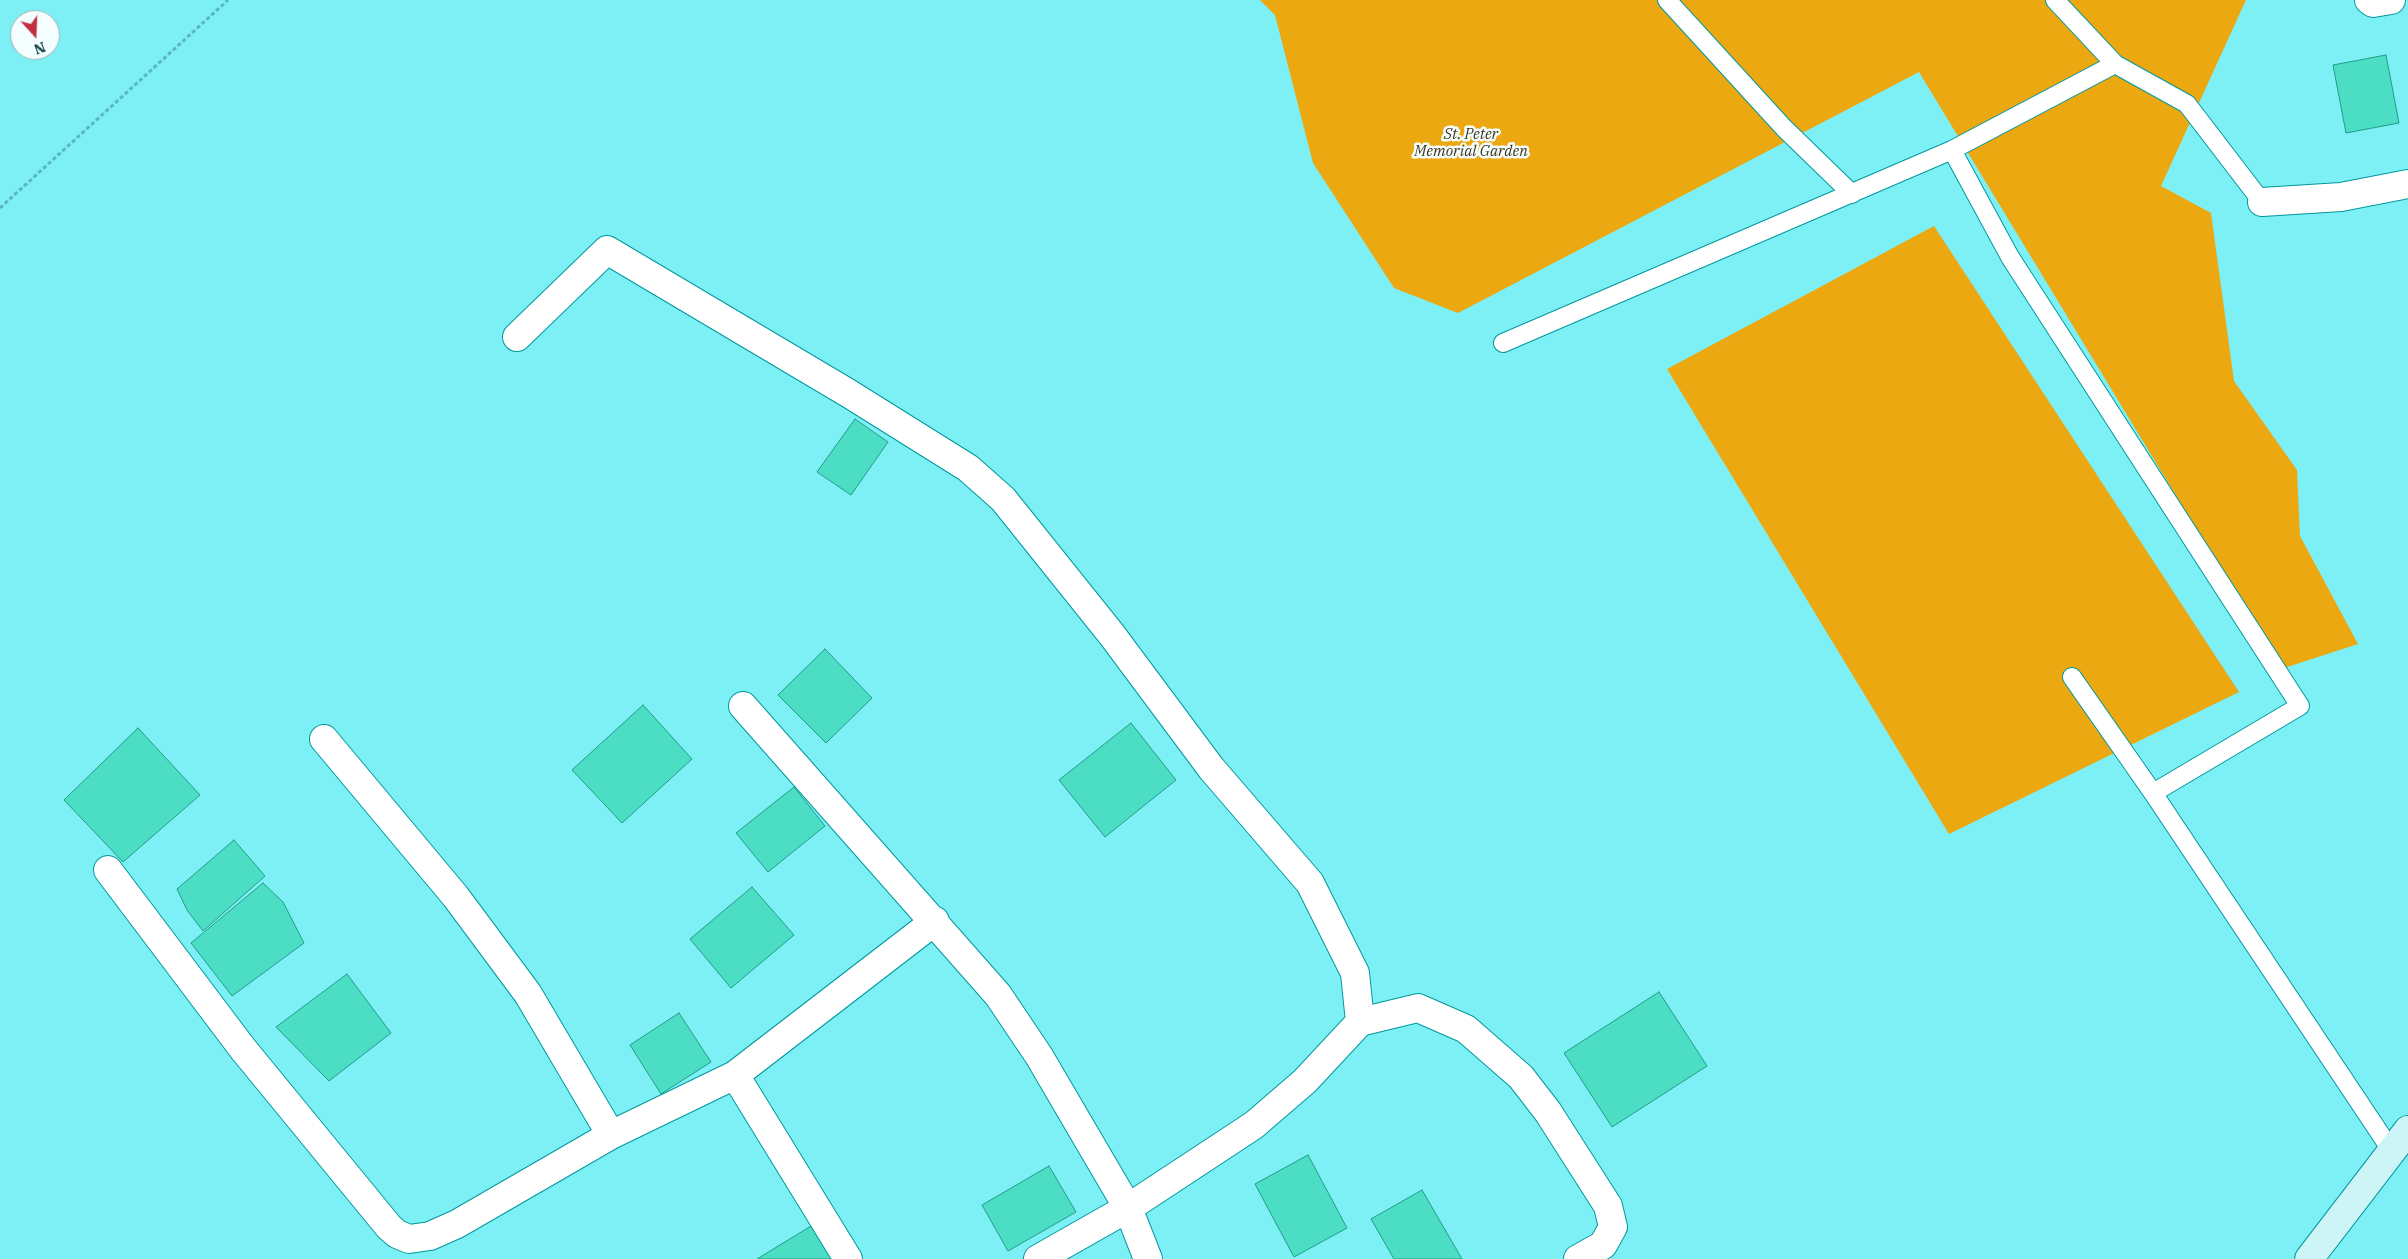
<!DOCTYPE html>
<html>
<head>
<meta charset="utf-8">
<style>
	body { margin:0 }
	#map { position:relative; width:2408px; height:1259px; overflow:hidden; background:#7df0f5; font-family:"IBM Plex Serif",serif }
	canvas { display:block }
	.north { position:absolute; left:10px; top:10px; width:50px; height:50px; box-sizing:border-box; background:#f4feff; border:1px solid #98b3b4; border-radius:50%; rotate:160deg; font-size:14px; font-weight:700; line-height:20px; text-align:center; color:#0e4244 }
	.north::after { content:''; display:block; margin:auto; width:18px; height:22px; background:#c13142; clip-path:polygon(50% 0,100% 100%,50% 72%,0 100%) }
</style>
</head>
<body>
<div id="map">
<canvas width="2408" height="1259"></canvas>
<div class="north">N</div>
</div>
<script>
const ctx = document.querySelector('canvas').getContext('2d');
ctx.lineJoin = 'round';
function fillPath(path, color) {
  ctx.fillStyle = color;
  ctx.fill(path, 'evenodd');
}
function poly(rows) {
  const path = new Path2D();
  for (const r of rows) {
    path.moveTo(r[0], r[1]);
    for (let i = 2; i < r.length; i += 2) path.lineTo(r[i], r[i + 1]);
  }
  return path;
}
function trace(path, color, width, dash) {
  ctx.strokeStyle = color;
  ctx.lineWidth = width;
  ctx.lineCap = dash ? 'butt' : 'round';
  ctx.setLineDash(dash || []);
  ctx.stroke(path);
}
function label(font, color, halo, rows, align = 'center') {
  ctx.font = font + ' "IBM Plex Serif",serif';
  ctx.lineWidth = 5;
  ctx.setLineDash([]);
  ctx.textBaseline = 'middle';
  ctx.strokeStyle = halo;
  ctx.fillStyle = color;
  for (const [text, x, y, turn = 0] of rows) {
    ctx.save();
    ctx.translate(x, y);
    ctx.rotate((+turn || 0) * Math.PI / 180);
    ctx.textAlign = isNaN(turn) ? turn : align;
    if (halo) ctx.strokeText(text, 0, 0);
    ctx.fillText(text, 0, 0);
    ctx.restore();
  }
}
fillPath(poly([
	[1260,0,2246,0,2161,186,2211,213,2234,381,2297,470,2300,536,2358,644,2281,669,1919,72,1458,313,1394,288,1313,163,1275,15],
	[1934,226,2239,692,1949,834,1667,369]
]), '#eba811');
const building = poly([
	[2386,55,2399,123,2346,133,2333,65,2386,55],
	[855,419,888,442,851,495,817,472,855,419],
	[825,649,872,698,826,743,778,695,825,649],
	[643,705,692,759,622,823,572,770,643,705],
	[1131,723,1176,780,1105,837,1059,780,1131,723],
	[138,728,200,795,123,862,64,800,138,728],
	[794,787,825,826,768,872,736,833,794,787],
	[234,840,265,876,203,931,187,910,177,889,234,840],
	[263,883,283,902,304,943,232,996,191,943,263,883],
	[752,887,794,935,731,988,690,939,752,887],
	[347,974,391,1033,329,1081,276,1027,347,974],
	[1659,992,1707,1066,1612,1127,1564,1053,1659,992],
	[679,1013,711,1062,661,1094,630,1045,679,1013],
	[1308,1155,1347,1228,1294,1257,1255,1184,1308,1155],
	[1049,1166,1076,1212,1008,1251,982,1205,1049,1166],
	[1422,1190,1462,1259,1394,1259,1371,1219,1422,1190],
	[816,1223,838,1259,757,1259,816,1223]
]);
fillPath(building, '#4bdec5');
trace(building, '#239b88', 1);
const lane = poly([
	[1667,0,1784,128,1852,194],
	[2055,0,2115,64,2187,104,2262,202],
	[1952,150,2010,257,2300,706,2153,793,2391,1150],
	[1503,343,1952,150,2115,64],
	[2072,677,2153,793]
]);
const street = poly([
	[2369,0,2373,3,2391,0],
	[2262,202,2341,197,2408,184],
	[517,337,607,250,848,393,968,468,1003,499,1112,635,1211,768,1310,883,1355,973,1360,1022],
	[743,706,998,995,1039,1056,1128,1208,1148,1259],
	[324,739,456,897,528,994,611,1135],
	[108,870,243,1049,389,1227,397,1234,409,1239,430,1236,457,1224,611,1135,735,1075,935,921],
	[735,1075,848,1259],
	[1038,1259,1128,1208,1254,1125,1305,1081,1360,1022,1418,1008,1466,1029,1521,1077,1548,1112,1608,1206,1613,1227,1603,1245,1578,1259]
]);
const secondary = poly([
	[2309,1259,2408,1130]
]);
trace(lane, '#00989d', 20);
trace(street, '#00989d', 30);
trace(secondary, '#00989d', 30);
trace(poly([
	[0,208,228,0]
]), '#59b8bc', 3, [4, 2.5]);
trace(lane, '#fff', 18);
trace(street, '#fff', 28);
trace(secondary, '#cdf5f7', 28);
label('italic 15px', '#433621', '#f4feff', [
	["St. Peter",1471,135],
	["Memorial Garden",1471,152]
]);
</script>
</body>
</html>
